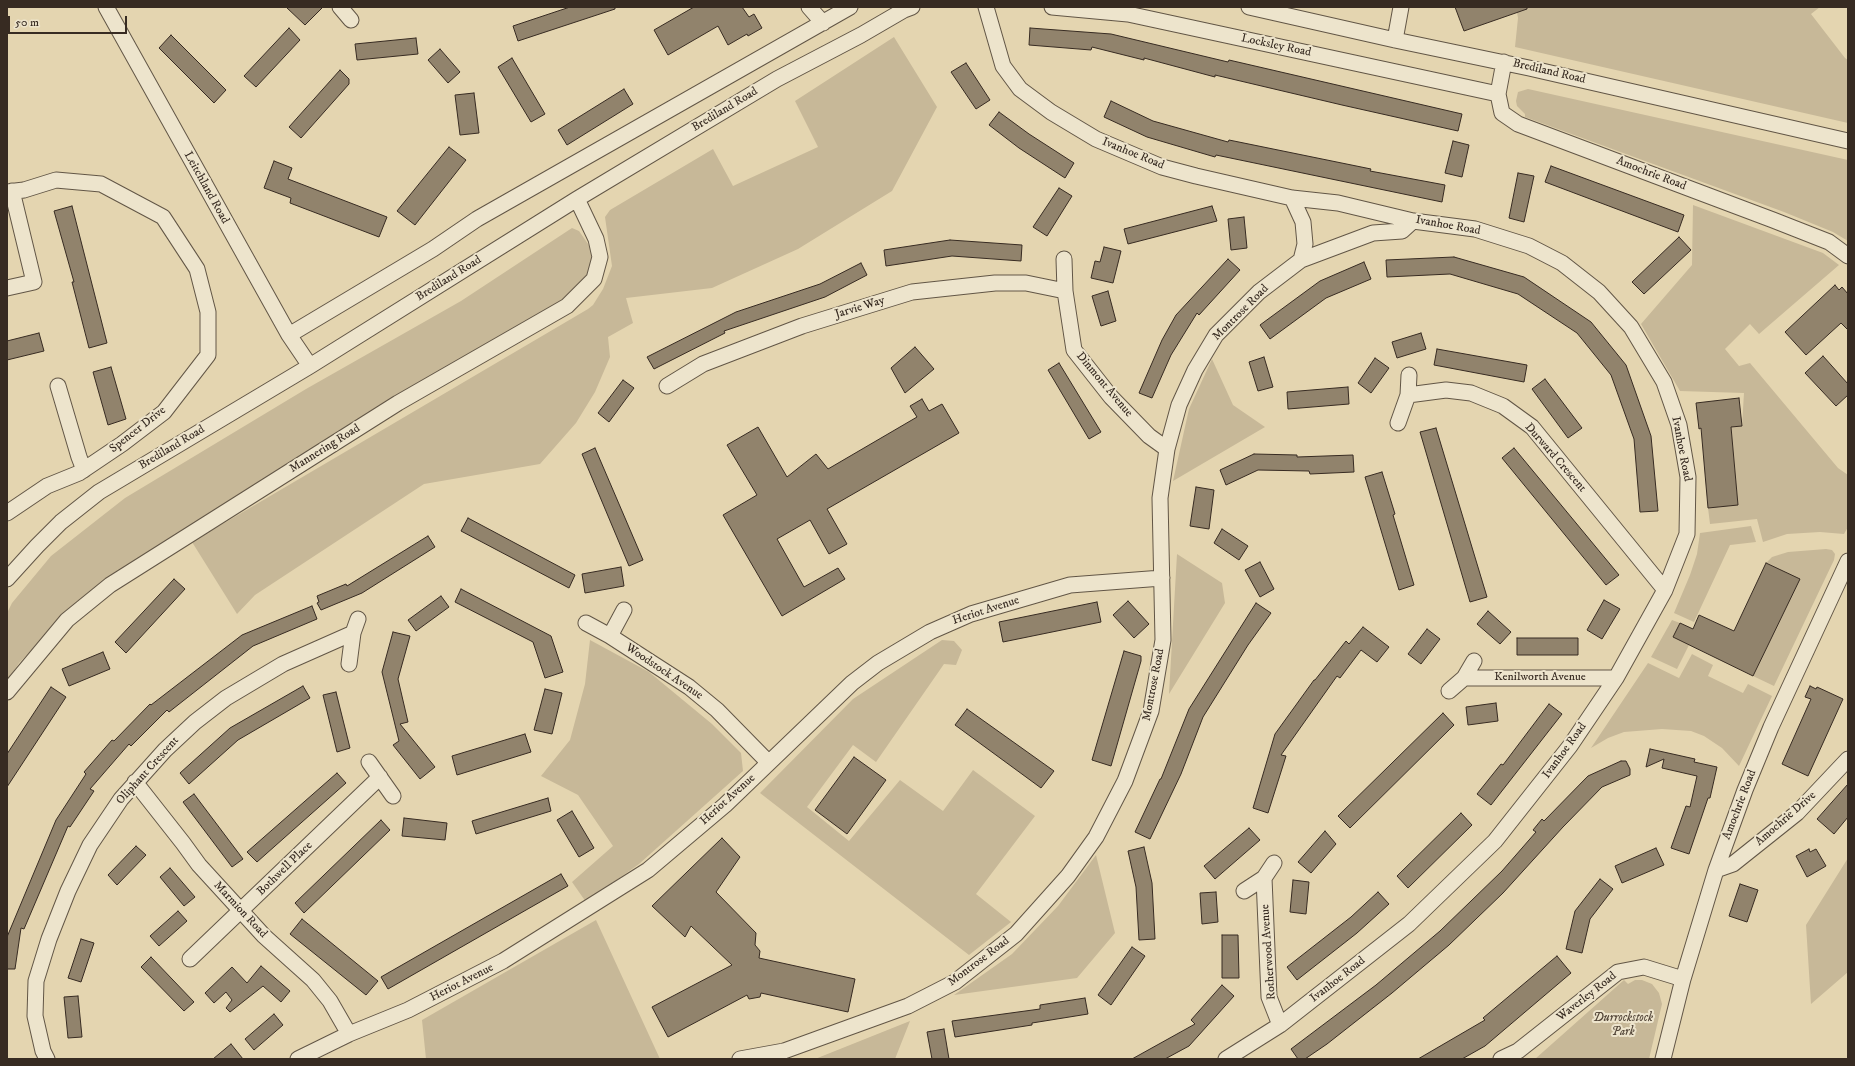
<!DOCTYPE html>
<html>
<head>
<meta charset="utf-8">
<style>
	body { margin:0 }
	#map { position:relative; width:1855px; height:1066px; overflow:hidden; background:#e4d5b0; font-family:"IM FELL DW Pica",serif }
	canvas { display:block }
	.frame { position:absolute; inset:0; border:8px solid #372b22; pointer-events:none }
	.scale { position:absolute; left:8px; top:16px; width:119px; height:18px; box-sizing:border-box; border:2px solid #372b22; border-top:0; padding-left:5px; font-size:12px; line-height:14px; white-space:nowrap; color:#372b22; -webkit-text-stroke:3px #ede4cc; paint-order:stroke }
</style>
</head>
<body>
<div id="map">
<canvas width="1855" height="1066"></canvas>
<div class="frame"></div>
<div class="scale">50 m</div>
</div>
<script>
const ctx = document.querySelector('canvas').getContext('2d');
ctx.lineJoin = 'round';
function fillPath(path, color) {
  ctx.fillStyle = color;
  ctx.fill(path, 'evenodd');
}
function poly(rows) {
  const path = new Path2D();
  for (const r of rows) {
    path.moveTo(r[0], r[1]);
    for (let i = 2; i < r.length; i += 2) path.lineTo(r[i], r[i + 1]);
  }
  return path;
}
function trace(path, color, width, dash) {
  ctx.strokeStyle = color;
  ctx.lineWidth = width;
  ctx.lineCap = dash ? 'butt' : 'round';
  ctx.setLineDash(dash || []);
  ctx.stroke(path);
}
function label(font, color, halo, rows, align = 'center') {
  ctx.font = font + ' "IM FELL DW Pica",serif';
  ctx.lineWidth = 4;
  ctx.setLineDash([]);
  ctx.textBaseline = 'middle';
  ctx.strokeStyle = halo;
  ctx.fillStyle = color;
  for (const [text, x, y, turn = 0] of rows) {
    ctx.save();
    ctx.translate(x, y);
    ctx.rotate((+turn || 0) * Math.PI / 180);
    ctx.textAlign = isNaN(turn) ? turn : align;
    if (halo) ctx.strokeText(text, 0, 0);
    ctx.fillText(text, 0, 0);
    ctx.restore();
  }
}
fillPath(poly([
	[1516,7,1820,7,1811,14,1845,58,1848,60,1848,123,1515,47,1518,18],
	[894,37,937,107,892,191,798,249,712,288,626,298,633,323,608,337,610,357,595,392,576,423,540,464,424,484,255,595,237,614,192,542,588,309,593,305,603,289,612,266,605,217,610,210,713,149,733,186,818,147,795,101],
	[1528,89,1848,160,1848,241,1833,232,1784,212,1525,117,1525,114,1517,106,1516,101,1518,92],
	[1693,205,1823,253,1839,265,1759,334,1750,324,1725,349,1739,366,1750,363,1838,468,1848,475,1848,527,1844,534,1820,532,1787,534,1763,542,1757,519,1710,524,1708,508,1738,504,1731,427,1742,426,1744,393,1680,391,1641,324,1692,265],
	[572,228,579,231,593,251,590,274,569,298,69,611,19,663,7,681,7,613,12,603,51,556,125,498,306,389,461,301],
	[1212,359,1233,405,1265,427,1173,481,1189,409],
	[1751,526,1756,542,1730,545,1694,622,1674,613,1690,575,1697,554,1700,533],
	[1826,549,1832,550,1835,554,1834,560,1774,686,1753,676,1799,579,1766,563,1772,557,1788,552],
	[1177,554,1222,583,1225,603,1169,694],
	[1672,620,1680,623,1673,637,1689,645,1677,669,1651,657],
	[590,640,649,672,712,724,741,753,743,771,639,864,586,902,572,882,613,846,578,795,541,776,570,740,585,684],
	[942,640,954,641,962,650,956,665,944,664,876,762,853,745,807,807,849,841,900,780,943,811,973,770,1035,816,976,894,1011,922,969,955,760,793,853,699],
	[1692,654,1713,665,1708,676,1743,693,1748,684,1772,696,1739,766,1722,748,1704,736,1691,731,1662,729,1624,732,1608,738,1591,748,1648,663,1679,678],
	[1096,855,1115,933,1077,978,954,995,1012,954,1058,906],
	[1848,858,1848,972,1811,1004,1806,925],
	[596,920,660,1059,426,1059,422,1020],
	[1624,980,1628,984,1635,980,1642,980,1652,984,1659,993,1662,1004,1649,1059,1535,1059],
	[910,1021,895,1059,815,1059]
]), '#c7b898');
const building = poly([
	[286,7,323,7,305,25,286,7],
	[570,7,615,7,615,9,518,41,513,26,570,7],
	[694,7,742,7,749,17,754,14,762,28,748,36,747,34,728,45,718,26,668,55,654,30,694,7],
	[1455,7,1527,7,1527,9,1464,31,1455,7],
	[289,28,300,40,256,87,244,76,289,28],
	[1030,28,1111,34,1228,62,1229,60,1462,114,1458,131,1342,105,1215,75,1215,77,1144,58,1144,60,1092,47,1091,50,1029,45,1030,28],
	[171,35,226,90,214,103,159,48,171,35],
	[416,38,418,54,357,60,355,44,416,38],
	[440,49,460,72,448,83,428,60,440,49],
	[512,58,545,114,531,122,498,67,512,58],
	[966,63,990,100,976,109,951,72,966,63],
	[340,70,349,79,349,84,301,138,289,127,340,70],
	[624,89,633,104,567,145,558,130,624,89],
	[474,93,479,133,460,135,455,95,474,93],
	[1111,101,1153,121,1228,142,1229,140,1371,169,1370,171,1445,185,1442,202,1216,155,1215,157,1147,137,1104,117,1111,101],
	[999,112,1029,134,1074,163,1065,178,1019,148,989,125,999,112],
	[1453,141,1469,145,1462,177,1445,173,1453,141],
	[449,147,466,160,415,225,397,211,449,147],
	[274,161,292,168,288,179,387,217,379,237,290,203,291,198,264,188,274,161],
	[1551,166,1684,215,1678,232,1545,182,1551,166],
	[1518,173,1534,176,1524,222,1509,218,1518,173],
	[1059,188,1072,196,1047,236,1033,227,1059,188],
	[72,206,107,343,89,348,72,282,74,282,54,211,72,206],
	[1212,206,1217,221,1128,244,1124,229,1212,206],
	[1244,217,1247,248,1231,250,1228,219,1244,217],
	[1679,237,1691,250,1644,294,1632,282,1679,237],
	[950,240,1022,245,1021,261,952,256,886,266,884,250,950,240],
	[1104,247,1121,251,1113,283,1091,278,1095,261,1100,262,1104,247],
	[1454,257,1524,277,1591,322,1626,365,1651,436,1658,511,1640,512,1634,439,1630,428,1611,375,1577,333,1518,294,1450,274,1387,277,1386,260,1454,257],
	[1228,259,1240,270,1199,315,1197,313,1171,355,1152,398,1139,393,1162,340,1176,315,1228,259],
	[1364,262,1371,279,1326,298,1270,339,1260,325,1320,281,1364,262],
	[861,263,867,275,825,297,724,331,725,333,654,369,647,357,736,312,820,284,861,263],
	[1835,285,1839,290,1842,287,1848,294,1848,330,1841,323,1806,355,1785,332,1835,285],
	[1108,291,1116,321,1101,326,1092,296,1108,291],
	[39,333,44,351,7,360,7,341,39,333],
	[1421,333,1426,349,1397,358,1392,342,1421,333],
	[915,347,934,369,905,393,891,368,915,347],
	[1437,349,1527,365,1524,382,1434,365,1437,349],
	[1823,356,1848,384,1848,395,1836,406,1805,373,1823,356],
	[1264,357,1273,387,1258,391,1249,362,1264,357],
	[1375,358,1389,368,1371,393,1358,383,1375,358],
	[1059,363,1101,432,1089,439,1048,370,1059,363],
	[111,367,126,419,108,425,93,372,111,367],
	[1545,379,1582,428,1568,438,1532,389,1545,379],
	[623,380,634,388,609,422,598,413,623,380],
	[1348,387,1349,404,1288,409,1287,392,1348,387],
	[1739,398,1742,426,1731,427,1738,505,1708,508,1701,428,1699,429,1696,403,1739,398],
	[922,399,929,411,942,404,959,433,827,509,847,544,829,554,810,520,777,539,804,587,838,568,845,579,782,616,723,515,757,495,727,445,758,427,787,477,816,454,828,469,917,417,910,406,922,399],
	[1436,428,1487,597,1470,602,1420,432,1436,428],
	[595,448,643,560,629,566,582,454,595,448],
	[1514,448,1619,575,1606,585,1502,458,1514,448],
	[1254,454,1297,455,1297,457,1353,455,1354,472,1310,474,1309,471,1258,470,1226,485,1220,470,1254,454],
	[1382,472,1395,514,1393,515,1414,585,1399,590,1365,477,1382,472],
	[1196,487,1214,490,1209,529,1190,526,1196,487],
	[468,518,575,575,569,588,461,531,468,518],
	[1222,529,1248,546,1239,560,1214,543,1222,529],
	[428,536,435,547,362,593,321,610,317,603,319,602,317,596,346,584,347,586,428,536],
	[1260,562,1274,589,1260,597,1245,570,1260,562],
	[1766,563,1800,579,1753,676,1673,637,1680,623,1693,629,1699,615,1734,631,1766,563],
	[621,567,624,586,585,593,582,574,621,567],
	[174,579,185,589,126,653,115,642,174,579],
	[461,589,551,636,563,672,545,678,533,642,455,602,461,589],
	[441,596,449,607,416,631,408,620,441,596],
	[1604,600,1620,609,1602,639,1587,630,1604,600],
	[1128,601,1149,624,1134,638,1113,615,1128,601],
	[1097,602,1101,622,1003,642,999,622,1097,602],
	[1256,603,1271,613,1248,645,1203,717,1181,774,1150,839,1135,832,1160,779,1161,779,1189,709,1256,603],
	[312,606,317,619,253,646,169,712,167,710,131,746,129,744,90,789,94,791,70,827,68,826,24,929,21,928,15,969,7,969,7,937,56,820,86,774,84,772,112,740,114,741,150,704,151,705,242,635,312,606],
	[1488,611,1511,632,1500,644,1477,624,1488,611],
	[1363,627,1389,647,1377,662,1361,650,1340,678,1337,676,1281,755,1286,756,1268,813,1253,808,1275,734,1314,680,1315,680,1346,641,1349,644,1363,627],
	[1427,629,1440,639,1421,664,1408,654,1427,629],
	[393,632,410,636,398,679,408,722,400,724,435,767,420,779,393,745,399,741,382,672,393,632],
	[1517,638,1578,638,1578,655,1517,655,1517,638],
	[1124,651,1141,656,1141,661,1111,766,1092,760,1124,651],
	[103,652,110,669,69,686,62,669,103,652],
	[303,686,310,698,238,740,189,784,180,773,230,728,303,686],
	[1810,686,1816,689,1817,687,1843,699,1808,776,1782,764,1811,699,1805,697,1810,686],
	[51,687,66,697,7,787,7,754,51,687],
	[545,689,562,693,552,734,534,730,545,689],
	[336,692,350,748,337,752,323,695,336,692],
	[1496,703,1498,721,1468,725,1466,707,1496,703],
	[1549,704,1562,714,1491,805,1477,794,1501,764,1503,765,1549,704],
	[967,709,1054,771,1041,788,955,725,967,709],
	[1443,713,1454,725,1350,828,1338,816,1443,713],
	[525,734,531,752,457,775,452,756,525,734],
	[1650,749,1695,759,1694,762,1717,767,1710,798,1708,798,1689,854,1671,848,1686,806,1690,807,1697,776,1662,768,1664,759,1646,767,1650,749],
	[854,757,886,780,847,834,815,810,854,757],
	[1621,761,1626,761,1630,769,1630,775,1602,787,1563,827,1503,893,1449,945,1392,993,1327,1044,1305,1059,1298,1059,1291,1049,1376,985,1440,931,1502,871,1536,832,1533,830,1542,819,1544,821,1588,776,1621,761],
	[337,773,346,783,257,862,247,852,337,773],
	[1848,784,1848,817,1834,834,1817,819,1848,784],
	[194,794,243,859,232,867,183,802,194,794],
	[548,798,551,811,476,834,472,821,548,798],
	[572,811,594,848,579,857,557,820,572,811],
	[1461,813,1472,825,1408,888,1397,876,1461,813],
	[404,818,447,823,445,840,402,836,404,818],
	[381,820,390,830,304,913,295,903,381,820],
	[1249,828,1260,840,1215,879,1204,866,1249,828],
	[1325,831,1336,844,1311,873,1298,862,1325,831],
	[722,838,740,857,716,892,756,933,755,945,760,951,759,958,855,979,848,1012,761,993,760,997,749,999,747,995,668,1037,652,1007,732,965,691,926,685,937,652,906,722,838],
	[136,846,146,855,117,885,108,875,136,846],
	[1144,847,1152,883,1155,939,1139,940,1136,887,1128,851,1144,847],
	[1656,848,1664,865,1622,883,1615,866,1656,848],
	[1809,849,1810,852,1816,849,1826,866,1807,877,1796,856,1809,849],
	[170,868,195,897,184,906,160,877,170,868],
	[561,874,568,886,388,989,381,977,561,874],
	[1600,879,1613,889,1590,919,1582,953,1566,949,1575,911,1600,879],
	[1293,880,1309,882,1306,914,1290,912,1293,880],
	[1740,884,1758,890,1747,922,1729,916,1740,884],
	[1216,892,1218,922,1202,924,1200,893,1216,892],
	[1378,892,1389,904,1357,933,1297,980,1287,967,1351,917,1378,892],
	[178,911,187,921,159,946,150,936,178,911],
	[302,919,378,981,366,995,290,934,302,919],
	[1222,935,1238,935,1239,978,1222,978,1222,935],
	[81,939,94,943,81,982,68,978,81,939],
	[1132,947,1145,956,1111,1005,1098,995,1132,947],
	[1557,956,1571,973,1485,1046,1462,1059,1418,1059,1485,1020,1483,1018,1557,956],
	[151,957,194,1002,184,1011,141,967,151,957],
	[261,966,290,991,281,1002,263,986,230,1012,226,1008,232,1000,226,992,214,1003,205,993,232,967,247,983,261,966],
	[1222,985,1234,996,1189,1046,1165,1059,1132,1059,1195,1024,1191,1020,1222,985],
	[78,996,82,1037,68,1038,64,997,78,996],
	[1085,998,1088,1014,1032,1023,1032,1025,955,1037,952,1021,1040,1009,1040,1005,1085,998],
	[274,1014,283,1025,254,1050,245,1039,274,1014],
	[944,1029,949,1059,932,1059,927,1032,944,1029],
	[231,1044,243,1059,213,1059,231,1044]
]);
fillPath(building, '#91836c');
trace(building, '#372b22', 1);
const minor = poly([
	[106,7,289,335,310,366],
	[340,7,351,20],
	[809,7,823,23],
	[986,7,1003,66,1020,89,1051,112,1096,139,1162,167,1196,176,1292,198,1338,203,1413,221,1475,229,1529,246,1562,263,1599,292,1631,327,1664,382,1679,425,1688,477,1687,534,1665,590,1616,678,1570,746,1495,841,1409,924,1280,1025,1226,1059],
	[1052,7,1128,14,1498,94],
	[1249,7,1395,40,1529,68,1848,141],
	[1395,40,1401,7],
	[1504,62,1498,94,1502,113,1518,124,1773,220,1829,242,1848,256],
	[7,192,24,190,56,180,101,184,163,217,197,269,208,312,208,355,164,412,122,444,79,473,47,486,7,513],
	[1292,198,1303,222,1305,244,1301,260],
	[1064,259,1065,291,1074,350,1111,397,1149,436,1167,449],
	[7,288,34,282,12,191],
	[289,335,433,249,477,219,850,7],
	[58,386,79,457,84,470],
	[667,386,703,364,802,326,912,292,995,283,1026,283,1065,291],
	[1408,395,1446,390,1471,393,1503,406,1532,427,1665,590],
	[1398,423,1408,395,1409,375],
	[7,579,37,546,61,522,99,492,310,366,577,199,777,79,861,35,904,10,912,7],
	[586,623,610,636,689,687,717,710,769,763],
	[610,636,624,610],
	[349,664,353,633,358,619],
	[1464,678,1616,678],
	[1449,691,1464,678,1474,661],
	[7,692,67,620,110,585,398,403,567,306,594,279,600,257,596,239,577,199],
	[369,762,393,796],
	[135,782,183,843,199,865,264,936,313,980,330,1001,349,1034],
	[1716,870,1733,864,1797,813,1848,759],
	[1264,878,1269,997,1280,1025],
	[1244,891,1264,878,1274,863],
	[190,959,380,777],
	[47,1059,43,1051,35,1016,36,981,49,939,68,891,90,845,121,799,165,750,195,722,226,698,283,664,353,633],
	[298,1059,349,1034,408,1010,503,961,648,870,725,805,852,683,878,663,930,632,971,614,1070,585,1162,578],
	[740,1059,784,1051,908,1006,955,982,1016,934,1068,876,1096,837,1125,781,1151,711,1163,640,1160,498,1167,449,1179,405,1195,370,1216,335,1259,292,1301,260,1373,233,1402,231,1413,221],
	[1501,1059,1518,1051,1618,972,1644,967,1683,979],
	[1663,1059,1683,979,1716,870,1745,790,1771,727,1848,561]
]);
trace(minor, '#625646', 17);
trace(minor, '#ede4cc', 15);
label('12px', '#372b22', '#ede4cc', [
	["Locksley Road",1276,46,12],
	["Brediland Road",1549,72,13],
	["Brediland Road",725,110,-31],
	["Ivanhoe Road",1133,154,22],
	["Amochrie Road",1651,174,21],
	["Leitchland Road",206,188,61],
	["Ivanhoe Road",1448,226,10],
	["Brediland Road",449,279,-32],
	["Jarvie Way",860,308,-17],
	["Montrose Road",1241,313,-45],
	["Dinmont Avenue",1104,385,50],
	["Spencer Drive",138,430,-38],
	["Brediland Road",172,448,-31],
	["Mannering Road",325,449,-32],
	["Ivanhoe Road",1681,449,79],
	["Durward Crescent",1555,458,49],
	["Heriot Avenue",986,611,-18],
	["Woodstock Avenue",664,672,34],
	["Kenilworth Avenue",1540,678],
	["Montrose Road",1154,685,-79],
	["Ivanhoe Road",1565,751,-54],
	["Oliphant Crescent",148,771,-48],
	["Heriot Avenue",728,800,-42],
	["Amochrie Road",1740,805,-69],
	["Amochrie Drive",1786,819,-41],
	["Bothwell Place",285,869,-44],
	["Marmion Road",240,910,47],
	["Rotherwood Avenue",1269,952,-94],
	["Montrose Road",979,962,-37],
	["Ivanhoe Road",1338,980,-38],
	["Heriot Avenue",462,983,-27],
	["Waverley Road",1587,997,-38]
]);
label('italic 12px', '#54473a', '#ede4cc', [
	["Durrockstock",1623,1019],
	["Park",1623,1033]
]);
</script>
</body>
</html>
